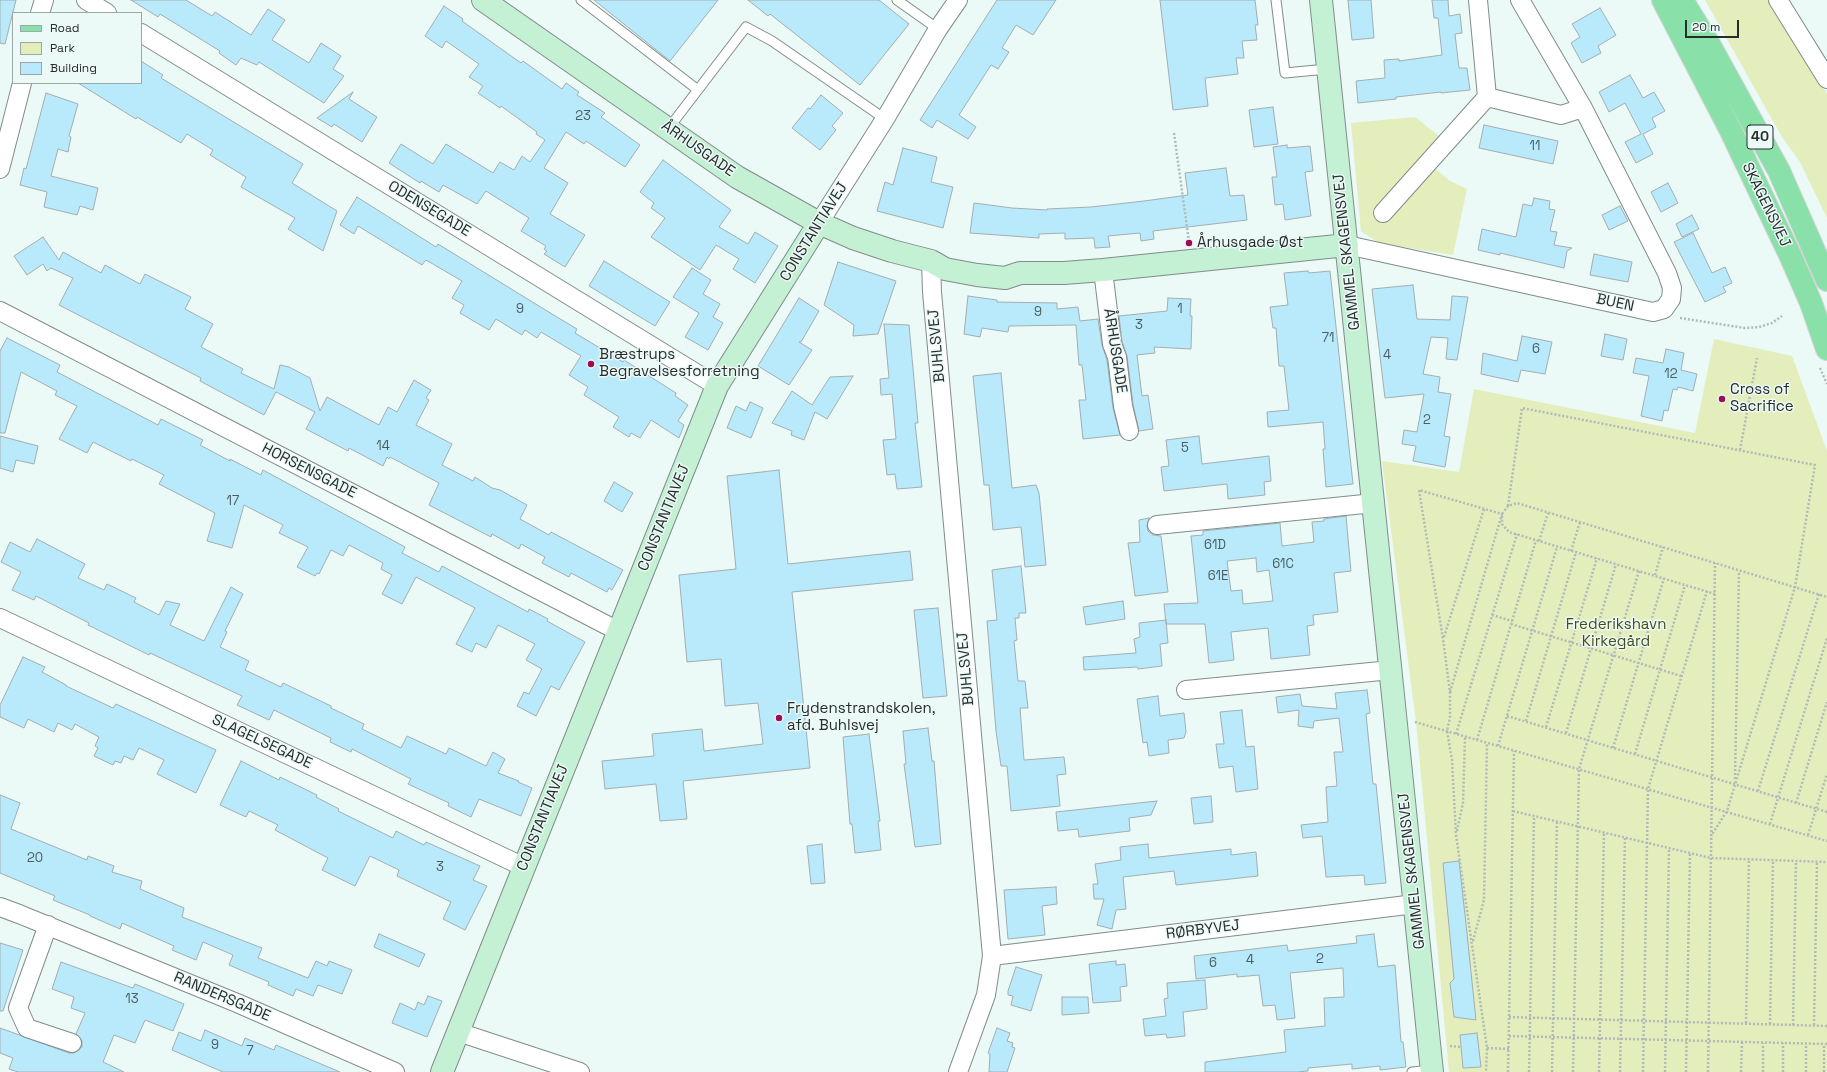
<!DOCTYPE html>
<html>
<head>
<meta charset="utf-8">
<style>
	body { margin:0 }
	#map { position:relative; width:1827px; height:1072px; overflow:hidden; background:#ebf9f7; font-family:"Space Grotesk",sans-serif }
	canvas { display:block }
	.legend { position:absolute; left:12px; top:12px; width:130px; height:72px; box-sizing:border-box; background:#ebf9f7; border:1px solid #9da7a6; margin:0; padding:5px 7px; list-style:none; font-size:12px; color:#282d2c }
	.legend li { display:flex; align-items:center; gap:8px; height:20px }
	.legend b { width:20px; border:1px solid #9da7a6 }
	.scale { position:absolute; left:1685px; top:20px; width:54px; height:18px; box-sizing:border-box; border:2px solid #282d2c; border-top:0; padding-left:5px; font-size:12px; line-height:14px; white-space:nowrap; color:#282d2c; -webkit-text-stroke:3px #ebf9f7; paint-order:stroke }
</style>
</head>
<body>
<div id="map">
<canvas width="1827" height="1072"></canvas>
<ul class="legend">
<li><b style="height:5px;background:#89e0a9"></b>Road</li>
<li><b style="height:11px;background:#e4eebc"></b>Park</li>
<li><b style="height:11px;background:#b8eafb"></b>Building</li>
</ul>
<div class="scale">20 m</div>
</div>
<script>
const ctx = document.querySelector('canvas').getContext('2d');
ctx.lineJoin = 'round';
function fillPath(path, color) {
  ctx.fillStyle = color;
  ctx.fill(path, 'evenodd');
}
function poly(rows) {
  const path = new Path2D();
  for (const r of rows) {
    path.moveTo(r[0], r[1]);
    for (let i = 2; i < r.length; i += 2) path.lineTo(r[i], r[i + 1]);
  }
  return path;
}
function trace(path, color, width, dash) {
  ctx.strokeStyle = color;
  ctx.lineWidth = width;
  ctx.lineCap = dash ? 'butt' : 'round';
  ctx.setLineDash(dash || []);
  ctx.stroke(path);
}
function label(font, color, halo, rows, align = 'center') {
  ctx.font = font + ' "Space Grotesk",sans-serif';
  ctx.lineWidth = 3;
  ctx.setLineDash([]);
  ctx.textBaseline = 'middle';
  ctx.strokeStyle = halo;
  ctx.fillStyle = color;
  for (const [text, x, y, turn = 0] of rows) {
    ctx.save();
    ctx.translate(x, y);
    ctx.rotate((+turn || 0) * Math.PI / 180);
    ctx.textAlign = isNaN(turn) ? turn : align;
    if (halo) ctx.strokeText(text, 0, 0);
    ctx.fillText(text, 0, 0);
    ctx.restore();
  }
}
fillPath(poly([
	[1705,0,1771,0,1827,94,1827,218,1800,162,1782,137],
	[1415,117,1439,136,1422,157,1450,181,1467,189,1453,255,1379,243,1361,231,1351,123],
	[1714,339,1792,356,1827,451,1827,1072,1449,1072,1416,722,1382,461,1459,472,1474,389,1695,433]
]), '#e4eebc');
const building = poly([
	[0,0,16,0,5,44,0,43,0,0],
	[131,0,186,0,212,16,215,12,251,35,268,9,285,20,272,40,309,63,321,43,341,56,333,69,344,76,324,103,259,62,257,65,241,58,236,65,219,53,220,51,160,14,158,17,131,0],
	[594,0,718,0,670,61,594,0],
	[748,0,879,0,909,24,860,85,770,14,768,16,748,0],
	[997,0,1056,0,1033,35,1016,25,1002,48,1009,52,998,69,991,65,959,115,976,127,968,139,937,120,932,128,920,120,997,0],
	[1160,0,1255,0,1258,25,1255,25,1257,40,1242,41,1244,58,1236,58,1238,74,1205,78,1208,106,1173,110,1160,0],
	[1348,0,1371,0,1374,38,1352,40,1348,0],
	[1432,0,1448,0,1449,16,1460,14,1462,33,1455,34,1459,68,1467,68,1470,90,1441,93,1441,92,1396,97,1396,99,1358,103,1356,81,1385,78,1384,60,1399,59,1399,61,1442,55,1438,18,1434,18,1432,0],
	[444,6,463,19,462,21,521,63,523,61,562,89,566,83,579,92,577,95,605,113,601,117,640,145,625,167,586,141,584,144,566,132,544,168,568,183,550,214,585,235,565,267,544,254,547,251,544,249,546,246,521,231,529,218,486,191,477,204,443,185,439,192,421,181,420,183,389,163,401,144,433,164,446,144,493,173,500,162,514,170,522,156,530,162,545,140,536,134,537,132,501,106,500,108,478,93,483,86,469,77,479,64,446,41,442,48,425,36,444,6],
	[1600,8,1616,35,1598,46,1601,53,1582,63,1571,43,1580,37,1572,24,1600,8],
	[141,61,163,75,161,78,303,164,292,183,337,211,323,251,288,229,295,218,241,187,246,177,210,155,213,150,187,134,181,143,137,117,136,119,78,83,141,83,141,61],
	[1630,75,1643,98,1654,92,1665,111,1652,118,1656,127,1643,134,1653,154,1636,163,1625,142,1641,134,1625,103,1609,112,1599,92,1630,75],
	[353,92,349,99,377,117,362,142,334,124,332,127,317,118,353,92],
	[46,93,78,104,69,136,71,137,68,152,58,149,51,176,98,188,93,210,80,206,77,215,44,207,47,192,20,185,24,168,26,169,46,93],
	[821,95,843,113,832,126,836,130,820,150,792,128,808,108,810,109,821,95],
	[1273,107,1278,144,1254,147,1249,110,1273,107],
	[1484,125,1558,141,1553,164,1479,148,1484,125],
	[1287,145,1287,148,1310,146,1313,171,1305,172,1311,216,1285,220,1283,204,1275,205,1272,177,1277,177,1273,147,1287,145],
	[903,148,937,157,931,182,953,187,943,228,877,211,885,182,893,185,903,148],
	[663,160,731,210,719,227,748,244,755,232,778,246,755,283,733,269,739,259,716,245,700,270,651,237,665,218,651,208,654,203,640,192,663,160],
	[1226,168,1230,196,1244,195,1247,220,1153,231,1154,239,1141,241,1140,233,1108,236,1110,247,1095,248,1094,238,1065,239,1065,233,1039,234,1039,238,970,233,974,203,1012,208,1047,210,1047,209,1091,207,1144,201,1188,195,1185,173,1226,168],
	[1668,183,1678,203,1661,212,1651,192,1668,183],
	[357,197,436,247,438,244,552,314,577,329,575,333,623,362,624,360,676,393,675,396,688,405,678,421,684,425,679,438,651,420,640,438,631,433,629,437,613,427,619,417,584,395,588,387,569,375,581,356,541,332,537,338,525,330,522,335,496,319,489,330,460,313,464,305,452,298,462,281,426,260,422,265,358,226,354,234,340,225,357,197],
	[1534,198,1550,201,1549,209,1555,210,1550,231,1557,232,1554,245,1572,248,1567,251,1564,268,1500,253,1500,255,1478,250,1482,229,1516,237,1523,204,1532,206,1534,198],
	[1620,206,1628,221,1609,230,1602,215,1620,206],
	[1692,215,1699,229,1682,237,1676,224,1692,215],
	[1693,233,1712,273,1725,267,1732,283,1723,287,1726,292,1705,302,1674,242,1693,233],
	[43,237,59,260,63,252,101,273,105,265,140,284,145,274,191,297,185,309,213,324,201,347,243,369,241,373,274,389,280,365,289,367,310,378,320,411,327,397,379,425,388,407,397,412,414,380,431,390,426,398,429,400,416,425,452,444,442,465,473,481,475,477,492,488,500,490,527,505,520,519,549,535,551,532,623,570,612,590,609,588,607,592,571,573,569,577,542,563,545,557,521,544,519,549,492,534,491,537,429,505,439,483,390,457,389,459,387,457,383,466,349,448,348,451,306,429,315,412,276,392,264,415,200,381,201,378,59,305,73,278,51,268,47,271,43,264,27,275,14,256,43,237],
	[1594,254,1632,262,1628,282,1590,275,1594,254],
	[604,261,670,302,655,326,589,286,604,261],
	[838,262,896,281,878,334,853,336,854,325,824,305,838,262],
	[692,268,711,280,703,294,720,304,713,317,723,323,708,350,685,337,699,313,673,297,692,268],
	[1308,271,1309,273,1330,271,1353,484,1326,487,1323,449,1325,449,1323,422,1268,427,1267,412,1289,410,1284,366,1279,366,1276,328,1273,328,1270,307,1288,305,1284,273,1308,271],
	[1413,285,1417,319,1450,320,1452,296,1468,297,1457,360,1446,359,1448,338,1431,337,1423,374,1440,377,1438,392,1451,394,1444,436,1450,437,1445,467,1413,461,1416,446,1402,444,1404,430,1417,432,1424,394,1385,398,1372,289,1413,285],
	[968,296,997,300,997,302,1057,303,1057,309,1078,307,1080,321,1098,319,1102,345,1107,360,1113,408,1120,435,1083,439,1079,400,1086,400,1082,365,1079,365,1076,325,1009,326,1008,332,982,328,980,337,964,334,968,296],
	[799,298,819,311,801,342,799,342,812,350,789,385,758,366,799,298],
	[1168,298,1191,299,1190,316,1192,316,1191,349,1154,347,1155,353,1137,355,1142,396,1148,395,1153,429,1139,431,1133,404,1127,356,1122,341,1119,316,1167,311,1168,298],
	[884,324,909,325,918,423,915,423,922,487,897,489,895,474,887,475,883,440,896,439,892,394,881,395,880,379,889,378,884,324],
	[1605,334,1627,339,1623,360,1601,356,1605,334],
	[1522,336,1552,342,1545,374,1521,370,1518,382,1481,374,1483,353,1517,361,1522,336],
	[7,338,60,365,57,372,158,425,161,419,203,440,200,445,230,461,230,459,261,475,263,470,405,547,402,553,439,572,442,566,528,612,529,609,548,619,547,621,585,642,559,690,551,686,536,716,517,706,524,692,529,694,542,669,526,660,535,644,498,625,486,648,476,643,472,652,456,644,475,608,416,577,402,604,382,594,392,575,381,569,383,563,349,545,343,556,331,550,319,574,317,573,315,576,297,567,308,547,279,533,283,525,244,505,232,548,207,541,215,513,159,484,164,475,132,459,131,461,93,442,87,453,59,439,77,406,55,395,57,391,21,372,5,433,0,433,0,351,7,338],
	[1666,349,1684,353,1681,370,1697,374,1693,391,1678,387,1677,390,1673,389,1668,411,1664,410,1662,421,1641,416,1649,376,1633,373,1636,358,1663,363,1666,349],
	[1001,373,1012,488,1036,485,1039,493,1046,565,1025,567,1021,527,993,530,989,485,984,485,973,376,1001,373],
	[853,376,827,419,815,412,804,440,791,435,792,431,772,423,792,391,812,405,830,377,853,376],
	[750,402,763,408,751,438,727,428,736,406,746,411,750,402],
	[0,436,38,446,34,464,16,460,13,472,0,468,0,436],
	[1199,436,1202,464,1269,456,1271,481,1264,482,1265,495,1228,499,1227,484,1164,491,1161,467,1169,466,1166,440,1199,436],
	[779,470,788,564,910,551,913,580,792,592,810,768,683,781,687,819,660,821,656,784,605,789,602,761,654,756,652,734,702,729,704,751,763,744,758,703,725,706,721,659,687,662,679,575,736,569,727,476,779,470],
	[614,482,633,493,622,512,604,501,614,482],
	[1346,516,1351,571,1334,573,1338,612,1313,615,1314,625,1307,626,1310,655,1271,659,1268,628,1231,632,1234,660,1209,663,1205,624,1166,624,1164,604,1198,603,1191,536,1203,535,1203,531,1280,523,1282,546,1314,542,1312,522,1324,521,1324,519,1346,516],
	[1256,558,1257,572,1269,570,1273,601,1243,604,1242,590,1231,591,1227,561,1256,558],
	[1149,518,1147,526,1148,531,1153,535,1161,536,1168,592,1135,596,1128,543,1140,542,1139,520,1149,518],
	[37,539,85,564,78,578,104,590,107,584,136,598,134,602,159,615,166,601,180,604,170,625,204,641,231,587,243,594,225,631,227,632,220,647,249,661,245,670,281,687,283,683,331,706,331,708,364,724,362,729,401,748,407,736,446,754,449,748,486,766,493,752,505,759,498,773,519,781,518,782,532,788,521,816,479,799,471,817,448,806,449,803,408,784,411,779,352,749,351,752,330,742,331,738,274,710,269,720,237,705,242,696,150,653,149,655,88,625,89,623,81,619,36,596,34,600,12,590,21,572,1,562,10,542,30,552,37,539],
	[1021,566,1026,613,1019,613,1019,618,1015,618,1017,640,1014,641,1018,681,1025,681,1028,708,1020,708,1024,760,1064,757,1066,774,1057,775,1060,806,1011,811,1007,766,1001,766,996,731,987,621,997,620,992,570,1021,566],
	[1123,601,1125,619,1086,625,1083,607,1123,601],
	[938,608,947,696,923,698,914,610,938,608],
	[1166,620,1168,643,1160,644,1162,666,1138,669,1137,667,1084,670,1083,657,1136,653,1134,639,1140,637,1139,623,1166,620],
	[23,657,45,667,42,672,66,685,66,686,113,708,116,704,216,750,196,793,157,774,164,760,139,748,133,760,124,756,121,763,115,761,113,765,94,756,98,748,95,746,99,737,75,724,72,730,58,723,54,732,28,719,24,728,0,717,0,705,23,657],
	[1367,690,1370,713,1366,714,1373,784,1376,784,1386,883,1365,885,1364,875,1326,877,1322,836,1303,838,1301,825,1328,822,1326,787,1337,786,1334,752,1343,752,1339,718,1314,721,1313,728,1298,726,1299,710,1278,713,1276,697,1300,694,1302,706,1337,709,1335,693,1367,690],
	[1158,696,1160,716,1184,713,1186,732,1184,738,1168,740,1169,753,1149,756,1147,742,1143,743,1137,699,1158,696],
	[1242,710,1246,747,1254,746,1258,789,1236,792,1233,766,1219,768,1216,744,1224,744,1220,712,1242,710],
	[928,728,932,761,934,761,941,844,915,847,904,764,906,764,903,731,928,728],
	[869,734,880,821,878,821,881,850,855,853,852,824,850,824,843,737,869,734],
	[241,761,279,780,280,777,317,795,316,797,339,809,338,811,393,838,396,831,424,845,426,842,480,866,473,880,487,886,465,930,443,919,451,902,397,876,399,870,370,856,355,886,322,870,328,858,275,830,278,825,249,811,246,817,220,805,241,761],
	[0,795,20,803,11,829,87,860,88,856,114,866,112,872,142,881,140,889,184,908,182,917,262,948,258,958,308,978,316,961,327,966,329,961,352,970,342,994,318,985,313,996,296,989,293,996,268,985,269,982,229,965,233,955,203,942,196,960,172,950,174,946,122,923,120,929,90,916,90,915,53,900,55,896,0,873,0,795],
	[1211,796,1213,822,1194,824,1191,798,1211,796],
	[1157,801,1151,815,1129,818,1130,831,1079,837,1078,829,1058,831,1056,812,1157,801],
	[822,844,825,883,811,884,807,846,822,844],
	[1148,844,1149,858,1231,849,1231,855,1256,852,1258,876,1176,885,1174,871,1123,877,1126,909,1116,910,1112,929,1097,925,1104,899,1094,899,1093,884,1098,884,1095,864,1121,860,1120,847,1148,844],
	[1459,861,1466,924,1476,1020,1454,1017,1450,983,1454,979,1443,863,1459,861],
	[1056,887,1057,904,1042,906,1045,935,1008,939,1004,890,1056,887],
	[379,934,425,954,419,967,374,947,379,934],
	[1374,934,1378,967,1395,965,1401,1042,1403,1042,1406,1067,1380,1070,1380,1066,1352,1069,1352,1064,1308,1068,1308,1071,1297,1072,1205,1072,1205,1062,1286,1052,1284,1030,1325,1026,1324,998,1344,997,1343,968,1290,973,1295,1018,1277,1020,1275,1005,1263,1006,1259,975,1237,977,1237,974,1196,979,1194,956,1287,945,1288,951,1357,943,1356,936,1374,934],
	[0,943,23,950,3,1011,0,1011,0,943],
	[1116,961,1116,965,1125,964,1127,986,1120,987,1121,1001,1093,1003,1089,964,1116,961],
	[61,962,133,988,135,984,184,1004,173,1031,145,1020,135,1043,114,1035,103,1062,124,1072,18,1072,9,1069,13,1058,0,1053,0,1028,69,1053,74,1053,82,1047,82,1041,76,1034,85,1013,71,1008,74,997,52,989,61,962],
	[1016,967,1042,975,1031,1011,1011,1005,1013,996,1008,995,1008,991,1016,967],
	[1205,980,1207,1009,1183,1012,1185,1036,1167,1038,1166,1034,1145,1036,1143,1019,1166,1016,1164,999,1168,998,1167,983,1205,980],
	[428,996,442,1001,427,1037,392,1023,400,1003,415,1010,418,1002,424,1005,428,996],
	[1062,997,1088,997,1089,1013,1062,1015,1062,997],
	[997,1028,1010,1033,1007,1041,1013,1043,1012,1047,1015,1048,1007,1072,989,1072,990,1054,988,1053,997,1028],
	[205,1030,242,1046,245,1038,274,1050,276,1045,340,1072,223,1072,172,1050,179,1032,201,1041,205,1030],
	[1477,1033,1481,1067,1463,1068,1460,1035,1477,1033]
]);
fillPath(building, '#b8eafb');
trace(building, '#a2aeb2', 1);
const lane = poly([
	[581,0,698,90],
	[897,0,938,29],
	[1276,0,1285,73,1327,69],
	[668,129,746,27,772,41,885,119],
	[1412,1072,1432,1070]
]);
const street = poly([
	[86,0,107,13],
	[1478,0,1487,97,1561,115,1583,108],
	[1778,0,1827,79],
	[40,13,44,0],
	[141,33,717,386],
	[0,169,22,83],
	[1383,213,1487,97],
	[819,223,885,119,938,29,958,0],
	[1347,245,1653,312,1664,309,1671,299,1672,288,1667,273,1583,108,1520,0],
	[931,261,932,292,992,956,986,995,958,1072],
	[1103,270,1112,344,1117,357,1123,406,1129,431],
	[0,311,618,631],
	[1157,525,1374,503],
	[0,618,524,867],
	[1186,690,1391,670],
	[0,907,19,914,237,1003,395,1072],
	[48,925,18,1008,27,1028,72,1043],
	[992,956,1415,904],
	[458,1032,580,1072]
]);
const secondary = poly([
	[483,0,737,177,819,223,853,238,892,251,931,261,945,269,977,275,1005,278,1020,273,1064,273,1103,270,1347,245],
	[1321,0,1432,1072],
	[442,1072,717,386,819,223]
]);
const primary = poly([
	[1663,0,1731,131,1790,255,1811,303,1827,349],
	[1682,0,1709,44,1779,171,1827,280]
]);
trace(lane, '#818d8b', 11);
trace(street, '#818d8b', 20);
trace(secondary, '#818d8b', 24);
trace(primary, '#d4d5d5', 24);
trace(poly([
	[1174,133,1189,242],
	[1680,318,1745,328,1759,327,1772,323,1782,316],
	[1820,368,1827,384],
	[1740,450,1757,358],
	[1508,506,1522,408,1815,465,1795,587,1727,811,1711,836],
	[1539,541,1548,513],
	[1571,551,1580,522],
	[1655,575,1663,547],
	[1715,594,1509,532,1502,524,1502,514,1508,506,1517,503,1827,597],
	[1492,615,1512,621],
	[1511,624,1681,676],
	[1444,637,1484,509],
	[1450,692,1502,514,1419,490,1443,639,1450,692,1450,718,1447,731,1452,760,1456,835,1487,1048,1486,1072],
	[1507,716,1827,812],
	[1526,721,1576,552],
	[1415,722,1827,841],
	[1546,727,1597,558],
	[1566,733,1616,564],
	[1456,734,1517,534],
	[1477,740,1536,540],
	[1498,746,1557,547],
	[1613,748,1664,578],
	[1635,754,1685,585],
	[1735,779,1739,571],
	[1758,791,1819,594],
	[1796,803,1827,702],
	[1513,811,1711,858,1827,862],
	[1770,824,1827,638],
	[1457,831,1463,803,1465,737],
	[1808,835,1827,774],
	[1473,941,1484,900,1487,743],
	[1509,1017,1827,1026],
	[1746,1023,1749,859],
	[1770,1024,1773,860],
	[1793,1025,1796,861],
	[1814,1025,1817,861],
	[1509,1036,1827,1044],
	[1450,1046,1461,1047],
	[1487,1048,1509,1049],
	[1508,1072,1514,751],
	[1529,1072,1534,816],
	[1552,1072,1557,821],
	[1573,1072,1579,769,1639,571],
	[1599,1072,1604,832],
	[1620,1072,1625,837],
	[1643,1072,1648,789,1707,591],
	[1665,1072,1669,848],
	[1686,1072,1690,853],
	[1708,1072,1715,563],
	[1741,1072,1742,1042],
	[1763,1072,1763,1043],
	[1783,1072,1783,1043],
	[1806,1072,1806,1044],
	[1824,1072,1824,1045]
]), '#afbab9', 2.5, [2, 2]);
trace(lane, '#fff', 9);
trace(street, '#fff', 18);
trace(secondary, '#c4f0d4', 22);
trace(primary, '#89e0a9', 22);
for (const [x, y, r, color] of [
	[1189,243,4,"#9d0b56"],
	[591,364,4,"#9d0b56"],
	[1722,399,4,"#9d0b56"],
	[779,718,4,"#9d0b56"]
]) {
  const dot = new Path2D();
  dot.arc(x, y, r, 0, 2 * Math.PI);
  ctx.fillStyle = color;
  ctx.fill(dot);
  trace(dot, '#ebf9f7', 1.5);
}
label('13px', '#4c5c60', null, [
	["23",583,116],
	["11",1535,146],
	["9",520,309],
	["1",1180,309],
	["9",1038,312],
	["3",1139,325],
	["71",1328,338],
	["6",1536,349],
	["4",1387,355],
	["12",1671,374],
	["2",1427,420],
	["14",383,446],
	["5",1185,448],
	["17",233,501],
	["61D",1215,545],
	["61C",1283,564],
	["61E",1218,576],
	["20",35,858],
	["3",440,867],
	["2",1320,959],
	["4",1250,960],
	["6",1213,963],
	["13",132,999],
	["9",215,1045],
	["7",250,1051]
]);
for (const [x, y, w] of [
	[1760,137,26]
]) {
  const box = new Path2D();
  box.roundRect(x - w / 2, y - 12, w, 24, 3);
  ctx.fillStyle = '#ebf9f7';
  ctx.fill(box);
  trace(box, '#282d2c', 1);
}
label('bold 14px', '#282d2c', null, [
	["40",1760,137]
]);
label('15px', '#282d2c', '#ebf9f7', [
	["ÅRHUSGADE",698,149,35],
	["SKAGENSVEJ",1766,205,64],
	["ODENSEGADE",429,209,31],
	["CONSTANTIAVEJ",814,232,-58],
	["GAMMEL SKAGENSVEJ",1347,252,-96],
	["BUEN",1615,303,12],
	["BUHLSVEJ",937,346,-95],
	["ÅRHUSGADE",1115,351,81],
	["HORSENSGADE",309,471,27],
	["CONSTANTIAVEJ",664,518,-68],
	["BUHLSVEJ",966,669,-95],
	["SLAGELSEGADE",262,742,25],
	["CONSTANTIAVEJ",543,818,-68],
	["GAMMEL SKAGENSVEJ",1412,871,-96],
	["RØRBYVEJ",1203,930,-7],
	["RANDERSGADE",222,997,23]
]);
label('15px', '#282d2c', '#ebf9f7', [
	["Århusgade Øst",1197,243],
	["Bræstrups",599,355],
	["Begravelsesforretning",599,372],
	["Cross of",1730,390],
	["Sacrifice",1730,407],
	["Frydenstrandskolen,",787,709],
	["afd. Buhlsvej",787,726]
], 'left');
label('15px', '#474e14', '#ebf9f7', [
	["Frederikshavn",1616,625],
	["Kirkegård",1616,642]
]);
</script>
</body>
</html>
